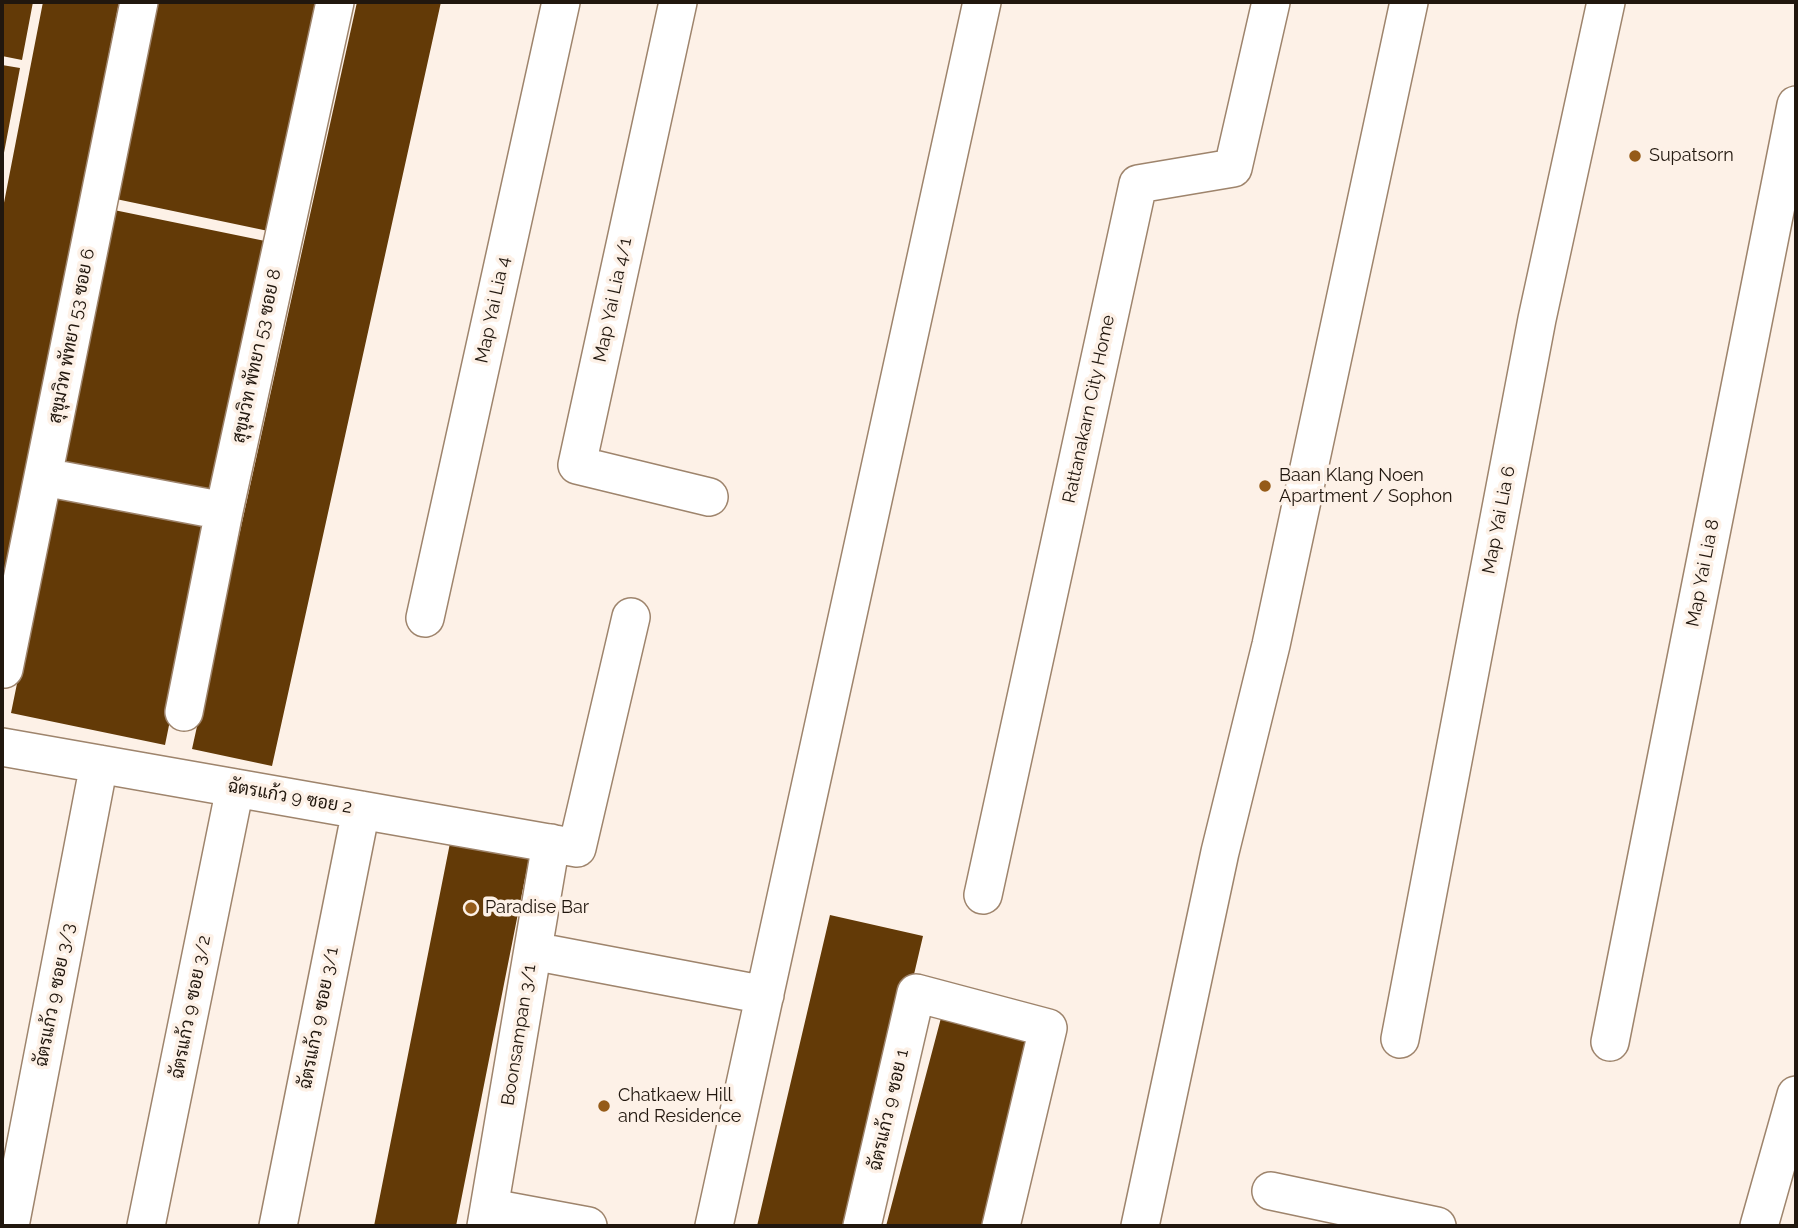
<!DOCTYPE html>
<html>
<head>
<meta charset="utf-8">
<style>
	body { margin:0 }
	#map { position:relative; width:1798px; height:1228px; overflow:hidden; background:#fdf1e7; font-family:Raleway,sans-serif }
	canvas { display:block }
	.frame { position:absolute; inset:0; border:4px solid #21170e; pointer-events:none }
</style>
</head>
<body>
<div id="map">
<canvas width="1798" height="1228"></canvas>
<div class="frame"></div>
</div>
<script>
const ctx = document.querySelector('canvas').getContext('2d');
ctx.lineJoin = 'round';
function fillPath(path, color) {
  ctx.fillStyle = color;
  ctx.fill(path, 'evenodd');
}
function poly(rows) {
  const path = new Path2D();
  for (const r of rows) {
    path.moveTo(r[0], r[1]);
    for (let i = 2; i < r.length; i += 2) path.lineTo(r[i], r[i + 1]);
  }
  return path;
}
function trace(path, color, width, dash) {
  ctx.strokeStyle = color;
  ctx.lineWidth = width;
  ctx.lineCap = dash ? 'butt' : 'round';
  ctx.setLineDash(dash || []);
  ctx.stroke(path);
}
function label(font, color, halo, rows, align = 'center') {
  ctx.font = font + ' Raleway,Sarabun,sans-serif';
  ctx.lineWidth = 7;
  ctx.setLineDash([]);
  ctx.textBaseline = 'middle';
  ctx.strokeStyle = halo;
  ctx.fillStyle = color;
  for (const [text, x, y, turn = 0] of rows) {
    ctx.save();
    ctx.translate(x, y);
    ctx.rotate((+turn || 0) * Math.PI / 180);
    ctx.textAlign = isNaN(turn) ? turn : align;
    if (halo) ctx.strokeText(text, 0, 0);
    ctx.fillText(text, 0, 0);
    ctx.restore();
  }
}
fillPath(poly([
	[2,2,33,2,22,60,2,56],
	[43,2,119,2,3,591,2,213],
	[157,2,322,2,273,232,116,199],
	[357,2,441,2,272,766,192,749],
	[2,65,20,68,3,158,2,158],
	[114,210,270,242,217,494,61,462],
	[55,497,209,528,165,745,11,713],
	[450,843,529,858,456,1226,374,1226],
	[830,915,923,936,855,1226,757,1226],
	[941,1018,1036,1044,988,1226,886,1226]
]), '#633a07');
const minor = poly([
	[678,2,577,465,709,497],
	[44,477,224,511],
	[425,618,561,2],
	[4,669,139,2],
	[184,712,224,511,335,2],
	[2,747,577,848,631,617],
	[983,895,1138,184,1233,168,1271,2],
	[533,951,765,995],
	[1400,1039,1537,319,1606,2],
	[1610,1042,1796,105],
	[1271,1191,1437,1226],
	[491,1208,588,1226],
	[10,1226,99,764],
	[146,1226,235,788],
	[278,1226,361,810],
	[486,1226,551,843],
	[714,1226,982,2],
	[862,1226,916,993,1048,1028,1001,1226],
	[1140,1226,1220,852,1271,645,1409,2],
	[1759,1226,1796,1095]
]);
trace(minor, '#9e846c', 40);
trace(minor, '#fff', 37);
for (const [x, y, r, color] of [
	[1635,156,7,"#955b18"],
	[1265,486,7,"#955b18"],
	[471,908,7,"#955b18"],
	[604,1106,7,"#955b18"]
]) {
  const dot = new Path2D();
  dot.arc(x, y, r, 0, 2 * Math.PI);
  ctx.fillStyle = color;
  ctx.fill(dot);
  trace(dot, '#fdf1e7', 2.5);
}
label('18px', '#21170e', '#fdf1e7', [
	["Supatsorn",1649,156],
	["Baan Klang Noen",1279,476],
	["Apartment / Sophon",1279,497],
	["Paradise Bar",485,908],
	["Chatkaew Hill",618,1096],
	["and Residence",618,1117]
], 'left');
label('18px', '#21170e', '#fdf1e7', [
	["Map Yai Lia 4/1",613,300,-78],
	["Map Yai Lia 4",493,310,-78],
	["สุขุมวิท พัทยา 53 ซอย 6",72,336,-79],
	["สุขุมวิท พัทยา 53 ซอย 8",257,356,-78],
	["Rattanakarn City Home",1089,409,-78],
	["Map Yai Lia 6",1499,520,-79],
	["Map Yai Lia 8",1703,573,-79],
	["ฉัตรแก้ว 9 ซอย 2",290,797,10],
	["ฉัตรแก้ว 9 ซอย 3/3",55,995,-79],
	["ฉัตรแก้ว 9 ซอย 3/2",191,1007,-79],
	["ฉัตรแก้ว 9 ซอย 3/1",319,1018,-79],
	["Boonsampan 3/1",519,1035,-81],
	["ฉัตรแก้ว 9 ซอย 1",889,1110,-77]
]);
</script>
</body>
</html>
